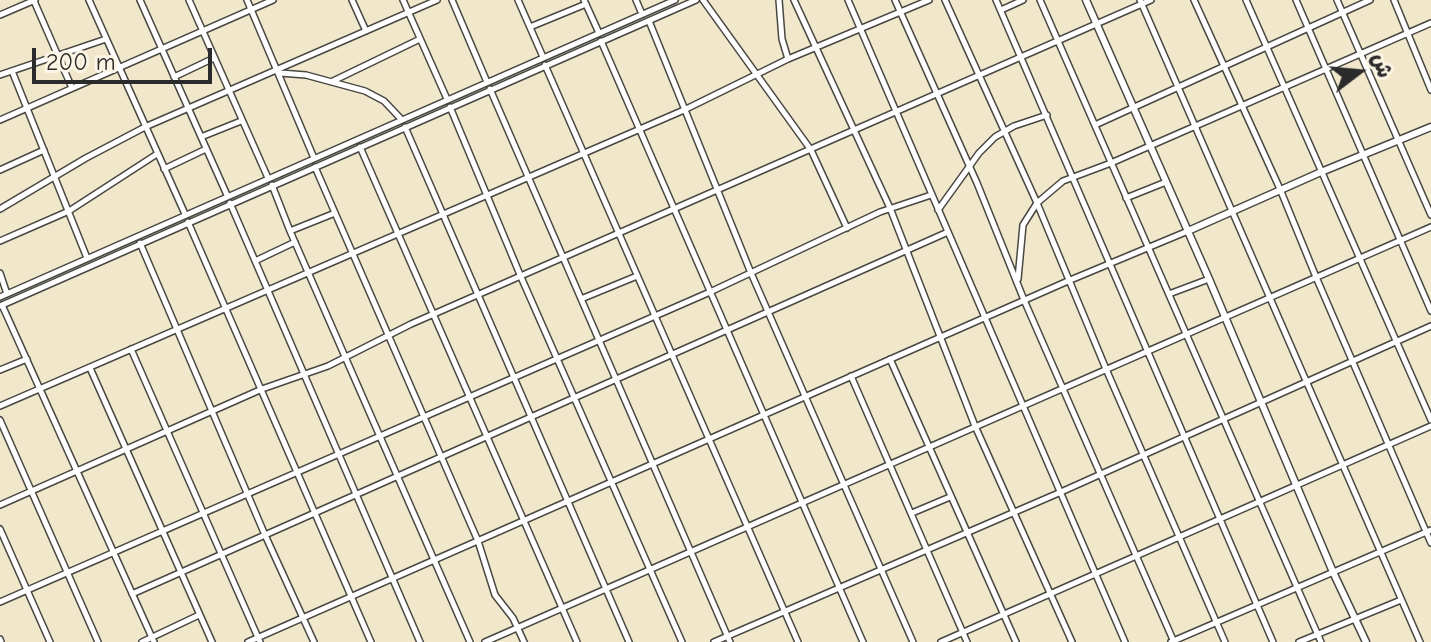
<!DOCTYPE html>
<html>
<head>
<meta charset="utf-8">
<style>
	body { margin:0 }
	#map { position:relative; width:1431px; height:642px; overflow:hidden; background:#f1e8cb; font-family:"Comic Neue","Playpen Sans Arabic",sans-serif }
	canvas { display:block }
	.north { position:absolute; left:1319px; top:32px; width:80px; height:80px; -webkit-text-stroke:6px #fcf5e5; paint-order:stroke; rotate:74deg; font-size:22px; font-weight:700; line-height:32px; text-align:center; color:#2b2b2b }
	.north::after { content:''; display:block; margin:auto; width:28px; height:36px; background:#2b2b2b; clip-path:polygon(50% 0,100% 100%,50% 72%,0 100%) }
	.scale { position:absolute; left:32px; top:48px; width:180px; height:36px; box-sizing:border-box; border:4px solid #2b2b2b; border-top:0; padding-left:10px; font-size:24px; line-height:28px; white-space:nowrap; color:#2b2b2b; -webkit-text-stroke:6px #fcf5e5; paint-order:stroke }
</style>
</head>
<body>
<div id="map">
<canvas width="1431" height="642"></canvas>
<div class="north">ش</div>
<div class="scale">200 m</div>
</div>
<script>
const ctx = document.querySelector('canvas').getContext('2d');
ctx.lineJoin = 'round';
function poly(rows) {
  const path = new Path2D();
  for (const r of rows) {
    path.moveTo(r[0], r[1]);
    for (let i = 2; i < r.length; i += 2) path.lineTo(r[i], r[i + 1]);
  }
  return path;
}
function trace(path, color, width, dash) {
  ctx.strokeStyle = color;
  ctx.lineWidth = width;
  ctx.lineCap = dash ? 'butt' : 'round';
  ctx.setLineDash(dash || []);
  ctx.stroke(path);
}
const minor = poly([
	[89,0,185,214],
	[140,0,227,195],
	[189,0,268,178],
	[247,0,314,158],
	[352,0,366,31],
	[403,0,447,99],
	[452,0,487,82],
	[518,0,543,57],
	[584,0,599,33],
	[636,0,642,14],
	[703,0,811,150,847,228],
	[779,0,782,39,788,59],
	[794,0,890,208,975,426,1072,642],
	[848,0,1125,642],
	[895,0,977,183,1024,300,1174,642],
	[945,0,1037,203,1106,369,1225,642],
	[996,0,1273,642],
	[1040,0,1321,642],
	[1140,0,1420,642],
	[1194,0,1280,189,1316,277,1431,543],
	[1246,0,1431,420],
	[1296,0,1431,311],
	[1337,0,1431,215],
	[1394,0,1431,90],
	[34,1,72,88],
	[1001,10,1023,0],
	[0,15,35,0],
	[649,21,751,273,913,642],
	[530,27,586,4],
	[601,41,863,642],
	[545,65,798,642],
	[12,71,87,258],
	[280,73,306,75,365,91,384,101,402,120],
	[0,75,106,39],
	[174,77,214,58],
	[333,81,420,39],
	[490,89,730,642],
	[450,107,521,277,682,642],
	[0,120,273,0],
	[1095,125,1370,0],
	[405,127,629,642],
	[201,137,241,121],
	[360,147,577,642],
	[315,167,478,541,495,595,513,618,524,642],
	[164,169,206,149],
	[0,170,44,150],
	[272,185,290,231,335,213],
	[1126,198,1166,182],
	[230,203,420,642],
	[0,209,86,158,145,127,437,0],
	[938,210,979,153,995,137,1014,126,1047,115],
	[188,222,371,642],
	[290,231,470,642],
	[0,241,69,211,157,154],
	[140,243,265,535,314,642],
	[255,261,295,242],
	[0,273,7,294],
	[1018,279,1023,225,1037,203,1063,181,1111,163,1431,23],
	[1169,294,1209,279],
	[0,297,675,0],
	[581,299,637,276],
	[2,305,154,642],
	[0,306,696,0],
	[131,349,260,642],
	[890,359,1016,642],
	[90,368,212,642],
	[0,370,27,359],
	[851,376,967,642],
	[0,406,684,110,788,59,929,0],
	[0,420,98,642],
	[0,505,262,389,328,366,411,324,1151,0],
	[912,513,950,497],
	[0,529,50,642],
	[132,594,948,232],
	[0,602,710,292,880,212,931,195],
	[0,639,1,642],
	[142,642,199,615],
	[248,642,1068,281,1188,231],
	[485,642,1431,227],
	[714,642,1061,492,1431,326],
	[941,642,1431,426],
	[1171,642,1431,530],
	[1299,642,1401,600]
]);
const tertiary = poly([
	[1086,0,1209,279,1333,572,1366,642],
	[1188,231,1321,172,1431,127]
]);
trace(minor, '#494743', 8);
trace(tertiary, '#494743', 9);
trace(minor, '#fff', 5);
trace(tertiary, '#fff', 6);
</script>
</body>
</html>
